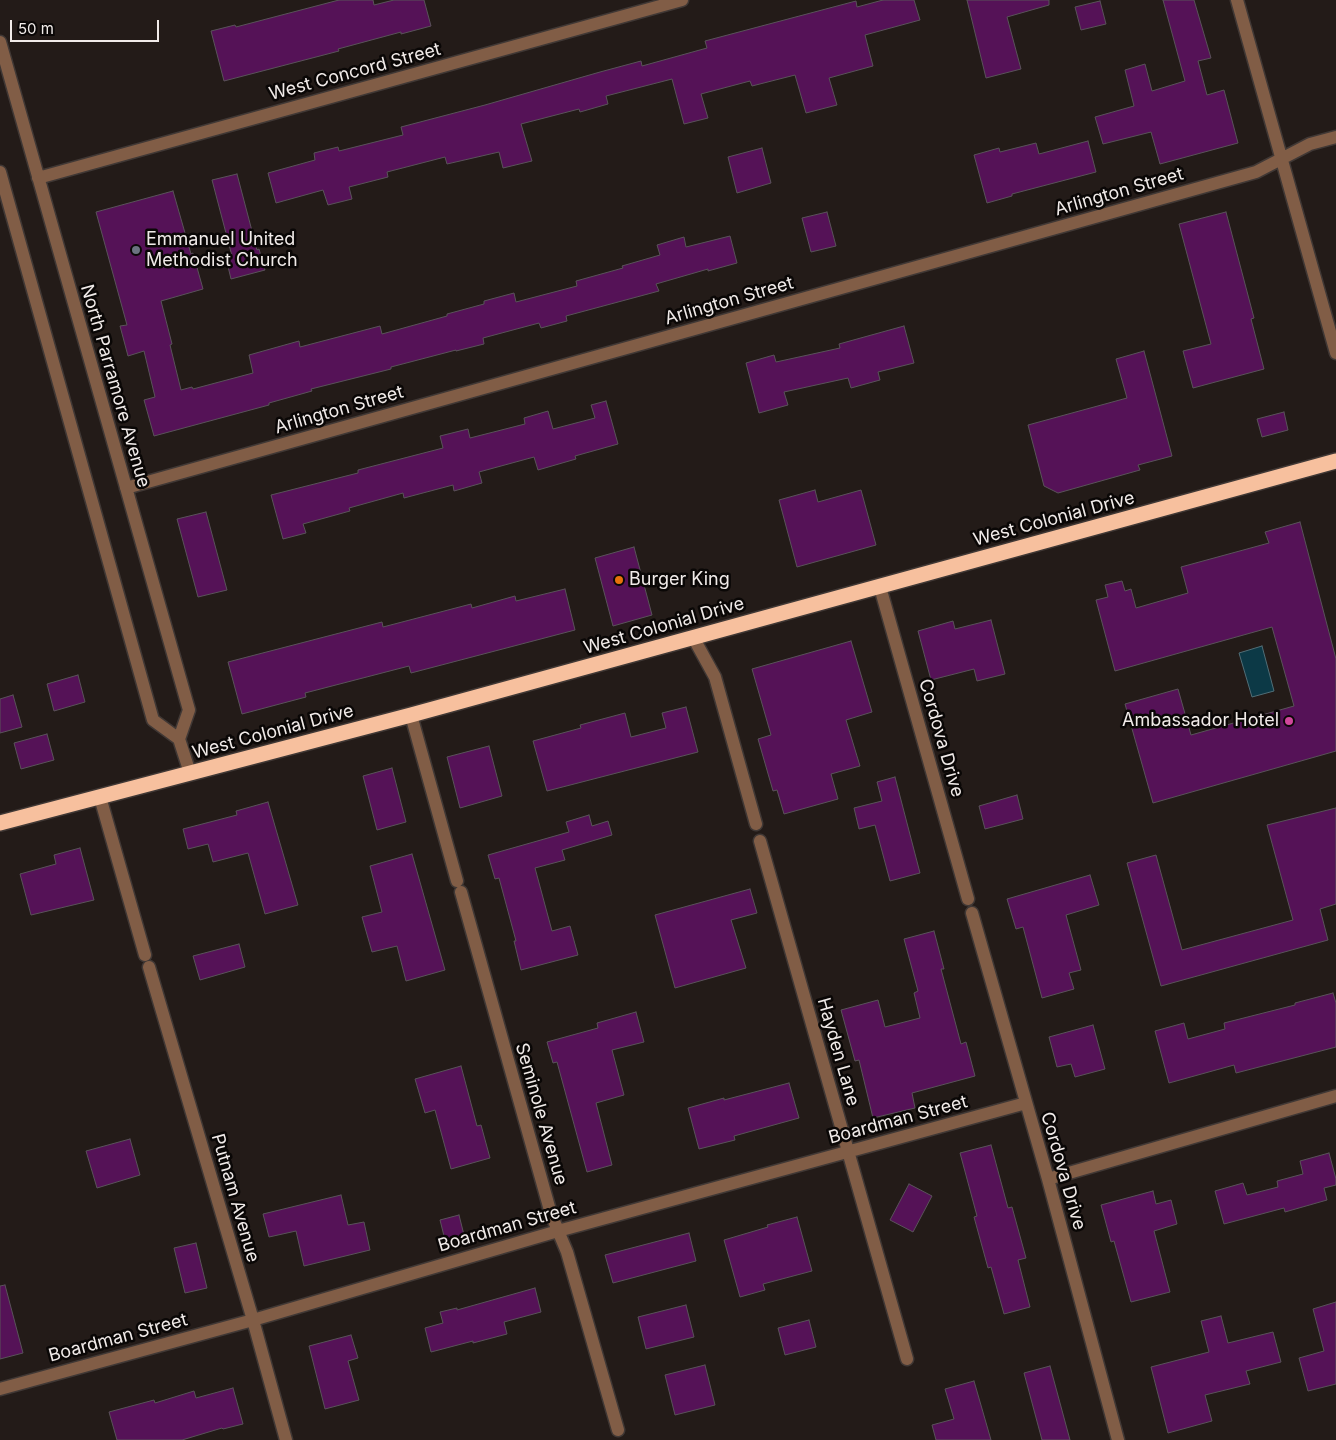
<!DOCTYPE html>
<html>
<head>
<meta charset="utf-8">
<style>
	body { margin:0 }
	#map { position:relative; width:1336px; height:1440px; overflow:hidden; background:#231b18; font-family:Inter,sans-serif }
	canvas { display:block }
	.scale { position:absolute; left:10px; top:20px; width:149px; height:22px; box-sizing:border-box; border:2px solid #f1ebe9; border-top:0; padding-left:6px; font-size:15px; line-height:18px; white-space:nowrap; color:#f1ebe9; -webkit-text-stroke:4px #0a0706; paint-order:stroke }
</style>
</head>
<body>
<div id="map">
<canvas width="1336" height="1440"></canvas>
<div class="scale">50 m</div>
</div>
<script>
const ctx = document.querySelector('canvas').getContext('2d');
ctx.lineJoin = 'round';
function fillPath(path, color) {
  ctx.fillStyle = color;
  ctx.fill(path, 'evenodd');
}
function poly(rows) {
  const path = new Path2D();
  for (const r of rows) {
    path.moveTo(r[0], r[1]);
    for (let i = 2; i < r.length; i += 2) path.lineTo(r[i], r[i + 1]);
  }
  return path;
}
function trace(path, color, width, dash) {
  ctx.strokeStyle = color;
  ctx.lineWidth = width;
  ctx.lineCap = dash ? 'butt' : 'round';
  ctx.setLineDash(dash || []);
  ctx.stroke(path);
}
function label(font, color, halo, rows, align = 'center') {
  ctx.font = font + ' Inter,sans-serif';
  ctx.lineWidth = 5;
  ctx.setLineDash([]);
  ctx.textBaseline = 'middle';
  ctx.strokeStyle = halo;
  ctx.fillStyle = color;
  for (const [text, x, y, turn = 0] of rows) {
    ctx.save();
    ctx.translate(x, y);
    ctx.rotate((+turn || 0) * Math.PI / 180);
    ctx.textAlign = isNaN(turn) ? turn : align;
    if (halo) ctx.strokeText(text, 0, 0);
    ctx.fillText(text, 0, 0);
    ctx.restore();
  }
}
const water = poly([
	[1262,646,1274,691,1252,697,1239,653,1262,646]
]);
fillPath(water, '#0c3946');
trace(water, '#516e77', 1);
const building = poly([
	[339,0,373,0,374,5,394,0,424,0,431,26,401,34,401,32,338,49,339,51,224,81,211,31,235,25,236,27,339,0],
	[883,0,914,0,920,20,865,35,873,66,829,78,837,105,806,113,795,75,752,86,750,81,701,94,708,118,684,124,672,79,606,96,608,104,580,112,579,109,521,124,532,161,503,168,499,152,447,164,445,157,387,172,388,177,349,187,352,199,328,205,323,190,276,203,268,173,315,160,314,153,338,147,339,151,403,135,401,127,485,105,600,72,641,61,642,66,707,48,705,41,856,1,857,7,883,0],
	[967,0,1049,0,1049,5,1007,17,1021,69,986,78,967,0],
	[1163,0,1194,0,1211,58,1198,61,1207,95,1224,90,1238,143,1160,164,1151,132,1103,144,1095,117,1134,106,1125,70,1145,64,1152,91,1185,81,1163,0],
	[1100,1,1106,24,1081,30,1075,7,1100,1],
	[1088,141,1096,172,1012,194,1012,196,987,203,974,155,999,148,1000,152,1036,143,1039,154,1088,141],
	[762,148,771,183,737,193,728,157,762,148],
	[237,174,257,250,259,249,265,270,231,279,226,258,232,256,212,180,237,174],
	[173,191,191,254,193,253,203,289,161,301,172,344,170,345,181,390,192,387,193,389,253,373,249,355,299,341,300,347,380,326,382,334,447,316,447,314,484,304,484,301,514,293,516,302,577,286,576,281,623,268,622,266,660,255,657,245,684,237,686,247,730,236,737,263,708,271,708,269,656,284,659,291,566,316,567,321,541,328,539,323,483,338,484,344,456,351,456,350,391,367,391,369,311,389,312,391,269,403,269,405,154,436,144,400,155,397,144,351,128,356,120,326,127,325,96,212,173,191],
	[827,212,836,246,811,252,802,218,827,212],
	[1226,212,1254,318,1251,319,1264,369,1193,388,1183,351,1211,344,1179,224,1226,212],
	[904,326,914,363,878,372,880,380,851,388,848,378,784,392,788,405,759,413,746,363,774,355,776,362,840,348,839,344,904,326],
	[1144,351,1172,456,1138,465,1140,470,1058,493,1044,486,1028,425,1127,398,1116,359,1144,351],
	[606,401,618,444,575,456,576,459,538,470,534,457,479,472,482,483,454,491,453,485,404,498,403,493,349,508,350,511,303,524,306,533,283,539,271,495,358,473,358,470,443,448,440,436,468,429,470,438,525,424,524,418,548,411,553,429,595,418,591,405,606,401],
	[1284,412,1288,430,1262,437,1257,419,1284,412],
	[815,490,818,502,861,490,876,545,797,567,779,500,815,490],
	[206,512,227,590,198,597,177,519,206,512],
	[1300,522,1336,659,1336,751,1153,803,1125,704,1178,689,1191,735,1294,706,1272,627,1115,671,1096,600,1108,597,1105,585,1122,581,1125,591,1131,589,1136,608,1188,593,1181,567,1269,543,1265,532,1300,522],
	[634,547,652,615,613,626,595,558,634,547],
	[565,589,575,630,411,673,409,666,305,693,306,697,242,714,228,662,382,622,383,627,471,604,472,608,515,596,516,601,565,589],
	[991,620,1005,674,977,681,974,669,931,680,918,631,953,621,955,629,991,620],
	[851,641,872,712,846,720,860,766,831,774,838,799,784,814,777,790,773,791,758,739,771,735,752,669,851,641],
	[78,675,85,702,54,711,47,684,78,675],
	[13,695,22,727,0,733,0,699,13,695],
	[686,707,698,752,547,791,533,741,581,728,580,725,625,713,631,737,666,728,662,713,686,707],
	[47,734,54,760,21,769,14,743,47,734],
	[489,746,502,796,460,808,447,757,489,746],
	[392,768,406,822,377,830,363,776,392,768],
	[895,777,920,873,890,881,875,825,859,829,854,808,882,801,877,782,895,777],
	[1017,795,1023,819,985,829,979,806,1017,795],
	[268,802,298,905,265,914,248,853,213,862,208,844,188,849,183,829,237,815,236,811,268,802],
	[1336,808,1336,904,1320,909,1328,940,1161,986,1127,863,1156,855,1182,950,1293,920,1267,825,1336,808],
	[589,815,592,826,608,821,612,835,562,850,565,860,535,868,552,931,570,926,578,955,521,970,514,941,516,941,499,878,495,879,488,855,569,832,566,822,589,815],
	[80,848,94,900,31,915,20,874,56,864,54,855,80,848],
	[412,854,445,970,406,981,397,946,372,952,362,917,382,912,370,866,412,854],
	[1090,875,1099,905,1066,915,1081,970,1069,973,1074,989,1042,998,1023,927,1016,929,1007,899,1090,875],
	[750,889,757,913,731,920,746,968,675,988,655,915,750,889],
	[934,931,944,969,941,969,961,1044,966,1042,975,1076,912,1093,915,1108,873,1118,859,1060,855,1061,841,1010,878,1000,885,1027,920,1018,914,993,918,991,904,939,934,931],
	[239,944,245,967,200,980,193,956,239,944],
	[1333,993,1336,1003,1336,1047,1236,1073,1234,1065,1169,1083,1155,1031,1184,1023,1188,1039,1225,1029,1224,1023,1295,1005,1295,1003,1333,993],
	[636,1012,644,1042,612,1050,624,1095,596,1103,612,1165,587,1172,557,1062,553,1063,547,1042,598,1028,597,1023,636,1012],
	[1093,1025,1105,1069,1075,1077,1071,1064,1057,1067,1049,1037,1093,1025],
	[461,1066,477,1126,481,1125,490,1158,451,1169,435,1110,425,1113,415,1079,461,1066],
	[789,1083,799,1118,734,1136,735,1140,699,1149,688,1108,724,1098,724,1100,789,1083],
	[130,1139,140,1175,97,1188,86,1151,130,1139],
	[991,1145,1008,1208,1012,1207,1026,1258,1018,1260,1030,1307,1004,1314,991,1267,988,1268,974,1217,977,1216,960,1153,991,1145],
	[1329,1153,1336,1179,1336,1185,1324,1188,1327,1200,1285,1212,1284,1208,1224,1224,1215,1191,1243,1183,1247,1195,1278,1187,1277,1181,1303,1174,1300,1161,1329,1153],
	[909,1184,932,1196,913,1232,890,1220,909,1184],
	[1153,1191,1156,1204,1171,1200,1177,1224,1154,1231,1170,1292,1131,1302,1114,1241,1111,1242,1101,1205,1153,1191],
	[341,1195,348,1225,364,1222,370,1250,304,1266,296,1231,269,1237,263,1214,341,1195],
	[459,1215,464,1235,445,1240,440,1220,459,1215],
	[797,1217,812,1271,763,1284,765,1290,740,1297,724,1240,768,1227,767,1225,797,1217],
	[689,1233,696,1261,613,1283,605,1255,689,1233],
	[196,1243,207,1288,185,1293,174,1248,196,1243],
	[5,1285,23,1353,0,1359,0,1286,5,1285],
	[535,1288,541,1312,504,1322,507,1334,473,1343,473,1341,431,1352,425,1328,443,1323,440,1312,457,1308,457,1310,535,1288],
	[1336,1302,1336,1384,1308,1391,1299,1358,1324,1351,1313,1309,1336,1302],
	[686,1305,694,1337,646,1349,638,1317,686,1305],
	[1221,1316,1228,1343,1273,1332,1281,1362,1246,1371,1250,1384,1205,1395,1212,1421,1168,1433,1151,1367,1209,1352,1201,1321,1221,1316],
	[809,1320,816,1347,785,1355,778,1328,809,1320],
	[351,1335,358,1358,348,1361,359,1400,325,1409,309,1346,351,1335],
	[705,1365,715,1405,675,1415,665,1375,705,1365],
	[1050,1366,1070,1440,1042,1440,1024,1373,1050,1366],
	[974,1381,991,1440,936,1440,932,1425,954,1419,945,1389,974,1381],
	[233,1388,243,1424,223,1429,222,1428,182,1440,117,1440,109,1412,154,1400,155,1403,194,1391,196,1398,233,1388]
]);
fillPath(building, '#551257');
trace(building, '#5a535a', 1);
const minor = poly([
	[1237,0,1336,353],
	[0,42,189,710,179,739,190,773],
	[0,172,153,720,179,739],
	[38,178,682,0],
	[126,488,1256,172,1310,144,1336,137],
	[880,587,968,899],
	[693,637,715,677,756,824],
	[411,715,457,881],
	[100,797,145,955],
	[760,841,907,1359],
	[461,892,551,1214,567,1252,618,1430],
	[972,913,1048,1179,1118,1440],
	[149,967,253,1320,286,1440],
	[1048,1179,1336,1096],
	[0,1389,253,1320,558,1231,1026,1103]
]);
const highway = poly([
	[0,823,411,715,1336,461]
]);
trace(minor, '#403835', 15);
trace(highway, '#403835', 18);
trace(minor, '#815d46', 12);
trace(highway, '#f7c09e', 15);
for (const [x, y, r, color] of [
	[136,250,5,"#6b7280"],
	[619,580,5,"#e8710a"],
	[1289,721,5,"#d1479c"]
]) {
  const dot = new Path2D();
  dot.arc(x, y, r, 0, 2 * Math.PI);
  ctx.fillStyle = color;
  ctx.fill(dot);
  trace(dot, '#0a0706', 2);
}
label('18px', '#f1ebe9', '#0a0706', [
	["West Concord Street",355,72,-15],
	["Arlington Street",1119,192,-16],
	["Arlington Street",729,301,-16],
	["North Parramore Avenue",115,386,74],
	["Arlington Street",339,410,-16],
	["West Colonial Drive",1054,519,-15],
	["West Colonial Drive",664,626,-16],
	["West Colonial Drive",273,732,-15],
	["Cordova Drive",941,738,74],
	["Hayden Lane",838,1052,74],
	["Seminole Avenue",541,1114,74],
	["Boardman Street",898,1120,-15],
	["Cordova Drive",1063,1171,74],
	["Putnam Avenue",235,1198,74],
	["Boardman Street",507,1227,-16],
	["Boardman Street",118,1338,-15]
]);
label('18px', '#f1ebe9', '#0a0706', [
	["Emmanuel United",146,240],
	["Methodist Church",146,261],
	["Burger King",629,580],
	["Ambassador Hotel",1279,721,"right"]
], 'left');
</script>
</body>
</html>
